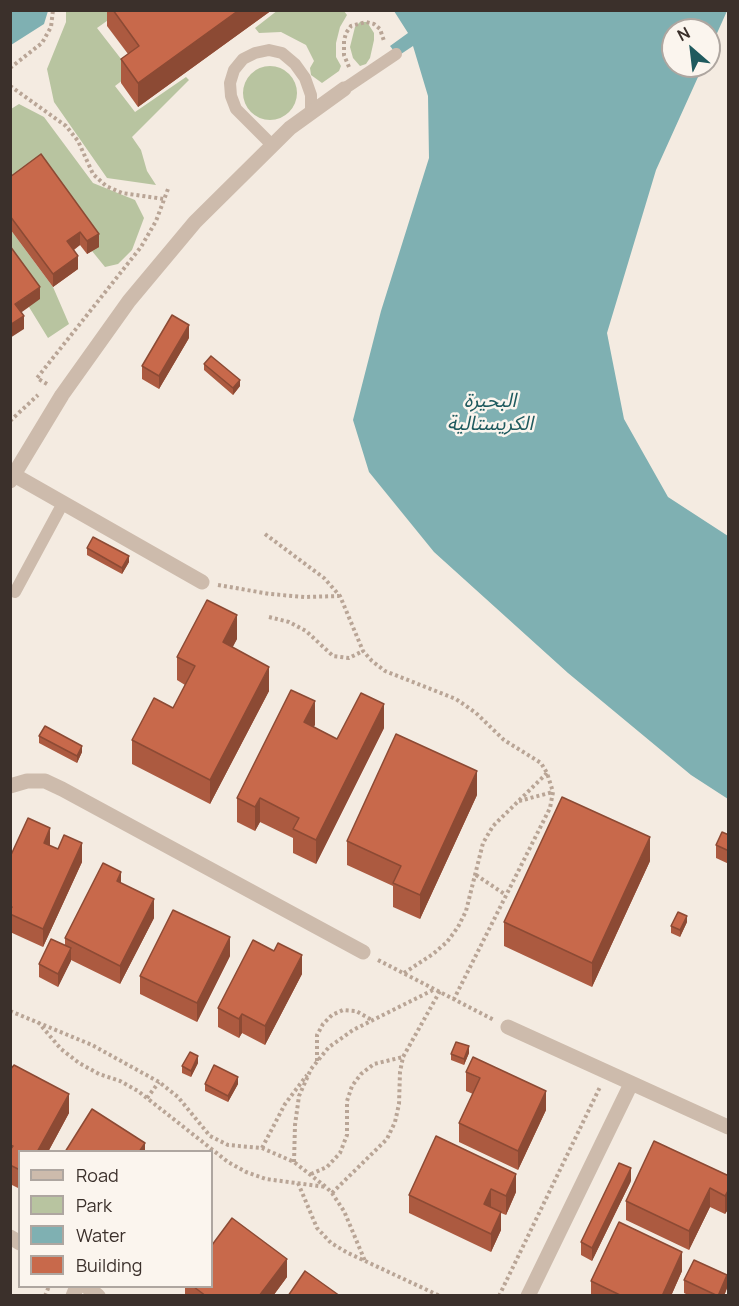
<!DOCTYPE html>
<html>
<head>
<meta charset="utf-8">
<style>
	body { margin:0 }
	#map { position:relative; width:739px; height:1306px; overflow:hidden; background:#f4ebe1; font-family:Manrope,sans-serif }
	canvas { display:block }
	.frame { position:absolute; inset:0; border:12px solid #3b302b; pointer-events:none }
	.legend { position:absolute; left:18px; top:1150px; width:195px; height:138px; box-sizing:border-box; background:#fbf5ee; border:2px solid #aea6a0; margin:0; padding:8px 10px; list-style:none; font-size:18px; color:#3b302b }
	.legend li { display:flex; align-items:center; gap:12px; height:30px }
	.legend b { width:30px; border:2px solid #aea6a0 }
	.north { position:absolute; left:661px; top:18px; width:60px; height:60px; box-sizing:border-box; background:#fbf5ee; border:2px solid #aea6a0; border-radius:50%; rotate:332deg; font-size:16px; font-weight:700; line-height:24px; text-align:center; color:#3b302b }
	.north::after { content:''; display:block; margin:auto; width:21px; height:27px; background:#1f5a5e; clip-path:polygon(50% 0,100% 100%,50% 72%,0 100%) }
</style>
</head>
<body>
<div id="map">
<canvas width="739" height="1306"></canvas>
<div class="frame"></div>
<ul class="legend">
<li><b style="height:8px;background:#cdbbac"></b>Road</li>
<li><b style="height:16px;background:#b8c4a0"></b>Park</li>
<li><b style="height:16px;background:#7fb0b2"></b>Water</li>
<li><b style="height:16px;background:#c8694b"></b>Building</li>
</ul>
<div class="north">N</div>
</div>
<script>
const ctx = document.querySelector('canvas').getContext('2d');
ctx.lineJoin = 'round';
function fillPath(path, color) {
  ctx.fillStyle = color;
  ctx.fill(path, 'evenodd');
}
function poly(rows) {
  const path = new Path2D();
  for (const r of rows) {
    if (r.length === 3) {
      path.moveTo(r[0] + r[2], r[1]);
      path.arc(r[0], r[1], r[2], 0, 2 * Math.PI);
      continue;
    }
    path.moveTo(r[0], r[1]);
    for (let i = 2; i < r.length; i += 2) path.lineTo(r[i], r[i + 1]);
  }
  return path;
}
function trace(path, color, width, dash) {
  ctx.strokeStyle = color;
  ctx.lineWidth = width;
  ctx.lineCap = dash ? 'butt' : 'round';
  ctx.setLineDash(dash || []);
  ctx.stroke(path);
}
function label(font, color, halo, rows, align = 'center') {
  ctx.font = font + ' Manrope,"Noto Sans Arabic",sans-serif';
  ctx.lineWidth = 5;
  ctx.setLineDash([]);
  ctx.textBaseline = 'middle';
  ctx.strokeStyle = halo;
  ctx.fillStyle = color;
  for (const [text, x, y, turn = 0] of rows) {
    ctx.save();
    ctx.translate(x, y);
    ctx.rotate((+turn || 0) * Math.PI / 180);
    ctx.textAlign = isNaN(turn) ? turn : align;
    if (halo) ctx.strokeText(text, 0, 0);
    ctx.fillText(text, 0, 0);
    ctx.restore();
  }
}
fillPath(poly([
	[278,10,344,11,347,15,340,27,336,43,336,57,341,66,339,71,322,83,311,75,310,68,314,61,306,45,281,32,259,33,255,28],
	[66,11,121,11,97,28,132,73,115,86,135,112,186,77,189,80,132,137,141,150,147,171,156,185,107,178,54,102,47,69,66,22],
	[360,22,367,22,374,33,374,40,370,58,366,64,360,66,353,58,350,47,355,27],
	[270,93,27],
	[19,104,44,117,93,183,135,200,144,218,132,250,118,264,105,267,92,251,98,247,11,190,11,109],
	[10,229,53,287,69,324,48,338,29,307,11,259]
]), '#b8c4a0');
fillPath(poly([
	[11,10,48,10,48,11,44,24,11,45],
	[394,11,727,11,709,51,709,30,673,30,673,66,703,66,656,170,607,333,624,419,668,497,728,536,728,799,691,775,568,673,434,552,369,472,353,420,381,311,429,158,428,96,413,46,398,56,390,46,408,33]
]), '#7fb0b2');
trace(poly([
	[349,67,344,55,344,41,346,33,351,26,366,22,374,24,380,29,384,41],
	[10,68,42,43,51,27,53,10],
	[10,86,66,126,78,141,93,174,106,186,122,193,164,199],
	[47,384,37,378,141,247,156,221,168,189],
	[10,421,38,395],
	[265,534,324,578,340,596,363,651,372,661,385,671,456,699,476,713,504,740,541,763,547,773,553,792,550,808,454,999],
	[218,585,270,594,305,597,339,596],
	[269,617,289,622,306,631,333,656,349,658,363,651],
	[519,801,553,792],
	[476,875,506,895],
	[378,960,494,1020],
	[404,973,433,954,447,942,458,927,466,911,483,843,493,826,547,773],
	[10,1011,92,1045,159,1082,178,1097,210,1136,228,1145,262,1148,294,1162,326,1187,332,1193,344,1211,365,1261],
	[38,1022,61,1049,79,1063,99,1074,120,1081,138,1091,228,1162,246,1172,266,1179,326,1187],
	[317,1061,317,1035,323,1024,332,1015,343,1010,356,1011,372,1020],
	[147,1098,159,1082],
	[262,1148,285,1104,307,1075],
	[294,1162,295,1125,299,1096,311,1069,329,1047,353,1030,435,989],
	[311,1174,327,1167,340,1153,347,1135,347,1101,352,1086,361,1074,374,1064,403,1057],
	[298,1183,317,1228,331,1243,348,1253,440,1296],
	[332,1193,387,1139,395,1122,399,1104,400,1072,403,1057,440,991],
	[45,1296,49,1286],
	[499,1296,600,1087]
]), '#b9a596', 4, [3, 3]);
trace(poly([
	[344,89,396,54],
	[272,145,236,109,231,96,230,83,234,70,243,59,255,53,269,50,282,53,295,64,305,78,311,95,311,113],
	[15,592,63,503]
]), '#cdbbac', 12);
trace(poly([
	[14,475,202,582],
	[10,481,62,395,129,301,195,222,290,128,344,89],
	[10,786,27,781,45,781,62,789,363,952],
	[508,1027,728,1127],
	[10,1237,20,1243],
	[86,1286,98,1296],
	[73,1296,77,1286],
	[528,1296,631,1084]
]), '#cdbbac', 15);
fillPath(poly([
	[107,10,272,10,138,107,121,83,121,59,128,54,107,26],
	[10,177,99,247,87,254,80,245,74,250,78,269,53,287,10,229],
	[189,338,159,389,142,379,142,366],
	[204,364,240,386,233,395,204,370],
	[87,548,129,562,122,574,87,555],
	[237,639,232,647,269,691,210,804,132,764,132,740,173,708,185,685,177,680,177,657],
	[315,725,313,727,337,739,384,728,316,864,293,853,293,838,260,822,255,831,237,822,237,798],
	[39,736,82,752,77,763,39,743],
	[477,795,420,919,393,907,393,886,347,865,347,841],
	[729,835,729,864,716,858,716,845],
	[50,846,82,862,43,947,10,932,10,857],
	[650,861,592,987,504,946,504,922],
	[121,883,154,918,120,984,71,960,58,987,39,977,39,964,65,945,65,938],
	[687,922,680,937,671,933,671,926],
	[274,951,302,974,265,1045,242,1033,239,1038,218,1027,218,1008],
	[230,956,197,1022,140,994,140,976],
	[469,1053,464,1065,451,1060,451,1054],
	[198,1063,191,1077,182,1073,182,1066],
	[10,1070,69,1113,48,1152,20,1152,20,1189,10,1184],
	[466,1072,546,1110,518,1170,459,1142,459,1123,473,1094,466,1091],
	[205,1084,238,1084,228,1102,205,1091],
	[516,1174,516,1192,506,1215,501,1213,501,1230,491,1252,409,1213,409,1195],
	[729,1176,729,1208,725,1214,710,1207,689,1250,626,1220,626,1201],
	[631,1181,592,1261,581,1255,581,1242],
	[682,1271,671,1296,591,1296,591,1281],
	[287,1277,273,1296,185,1296,185,1287,212,1287],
	[684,1280,727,1288,724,1296,690,1296,684,1293]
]), '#ac5a40');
fillPath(poly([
	[239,10,272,10,138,107,138,83],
	[80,232,80,245,67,254,67,241],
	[99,234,99,247,87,254,87,241],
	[78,256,78,269,53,287,53,274],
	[40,287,40,299,15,317,15,304],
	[24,316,24,329,10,338,10,325],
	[189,325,189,338,159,389,159,376],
	[240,380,240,386,233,395,233,388],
	[129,556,129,562,122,574,122,568],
	[237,615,237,639,223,666,223,642],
	[269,667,269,691,210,804,210,780],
	[315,701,315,725,304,746,304,722],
	[384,704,384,728,316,864,316,840],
	[82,746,82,752,77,763,77,756],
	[477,771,477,795,420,919,420,895],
	[260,798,260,822,255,831,255,807],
	[50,828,50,847,44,843],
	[650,837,650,861,592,987,592,963],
	[82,843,82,862,43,947,43,929],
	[121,872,121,891,117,881],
	[154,899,154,918,120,984,120,966],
	[687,916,687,922,680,937,680,930],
	[230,937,230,956,197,1022,197,1003],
	[71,948,71,961,58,987,58,974],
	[302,955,302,974,265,1045,265,1026],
	[242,1014,242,1033,239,1038,239,1019],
	[469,1046,469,1053,464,1065,464,1059],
	[198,1056,198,1063,191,1077,191,1071],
	[238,1077,238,1084,228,1102,228,1096],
	[546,1091,546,1110,518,1170,518,1151],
	[69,1094,69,1113,48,1152,37,1152],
	[145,1143,145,1152,139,1152],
	[631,1168,631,1181,592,1261,592,1248],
	[516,1174,516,1192,506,1215,506,1196],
	[710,1188,710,1207,689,1250,689,1231],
	[491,1189,491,1208,484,1204],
	[729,1189,729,1208,725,1214,725,1196],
	[501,1212,501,1230,491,1252,491,1234],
	[682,1252,682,1271,671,1296,662,1296],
	[287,1259,287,1277,273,1296,259,1296],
	[727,1275,727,1288,724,1296,718,1296]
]), '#8c4a34');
const building = poly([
	[113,10,239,10,138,83,121,59,139,46,113,10],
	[41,154,99,234,87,241,80,232,67,241,78,256,53,274,10,216,10,177,41,154],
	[10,246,40,287,15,304,24,316,10,325,10,246],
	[172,315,189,325,159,376,142,366,172,315],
	[211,356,240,380,233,388,204,364,211,356],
	[93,537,129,556,122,568,87,548,93,537],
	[207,600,237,615,223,642,269,667,210,780,132,740,154,698,173,708,195,666,177,657,207,600],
	[291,690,315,701,304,722,337,739,361,693,384,704,316,840,293,829,299,818,260,798,255,807,237,798,291,690],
	[45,726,82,746,77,756,39,736,45,726],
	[396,734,477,771,420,895,393,883,401,866,347,841,396,734],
	[562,797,650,837,592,963,504,922,562,797],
	[28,818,50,828,44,843,58,849,64,835,82,843,43,929,10,914,10,910,12,907,10,906,10,857,28,818],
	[722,832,729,835,729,851,716,845,722,832],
	[103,863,121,872,117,881,154,899,120,966,65,938,103,863],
	[173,910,230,937,197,1003,140,976,173,910],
	[678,912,687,916,680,930,671,926,678,912],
	[51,939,71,948,58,974,39,964,51,939],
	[253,940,274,951,278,943,302,955,265,1026,242,1014,239,1019,218,1008,253,940],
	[456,1042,469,1046,464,1059,451,1054,456,1042],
	[190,1052,198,1056,191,1071,182,1066,190,1052],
	[473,1057,546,1091,518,1151,459,1123,480,1078,466,1072,473,1057],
	[14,1065,69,1094,37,1152,20,1152,20,1170,10,1165,10,1150,13,1146,10,1145,10,1070,14,1065],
	[214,1065,238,1077,228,1096,205,1084,214,1065],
	[92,1109,145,1143,139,1152,65,1152,92,1109],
	[436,1136,516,1174,506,1196,491,1189,484,1204,501,1212,491,1234,409,1195,436,1136],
	[654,1141,729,1176,729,1189,725,1196,710,1188,689,1231,626,1201,654,1141],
	[619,1163,631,1168,592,1248,581,1242,619,1163],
	[232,1218,287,1259,259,1296,206,1296,194,1287,212,1287,212,1245,232,1218],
	[619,1222,682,1252,662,1296,622,1296,591,1281,619,1222],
	[694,1260,727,1275,718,1296,684,1280,694,1260],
	[305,1271,340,1296,288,1296,305,1271]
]);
fillPath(building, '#c8694b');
trace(building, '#8c4a34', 1.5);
label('italic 20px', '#1f5a5e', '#fbf5ee', [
	["البحيرة",490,401],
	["الكريستالية",490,424]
]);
</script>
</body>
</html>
